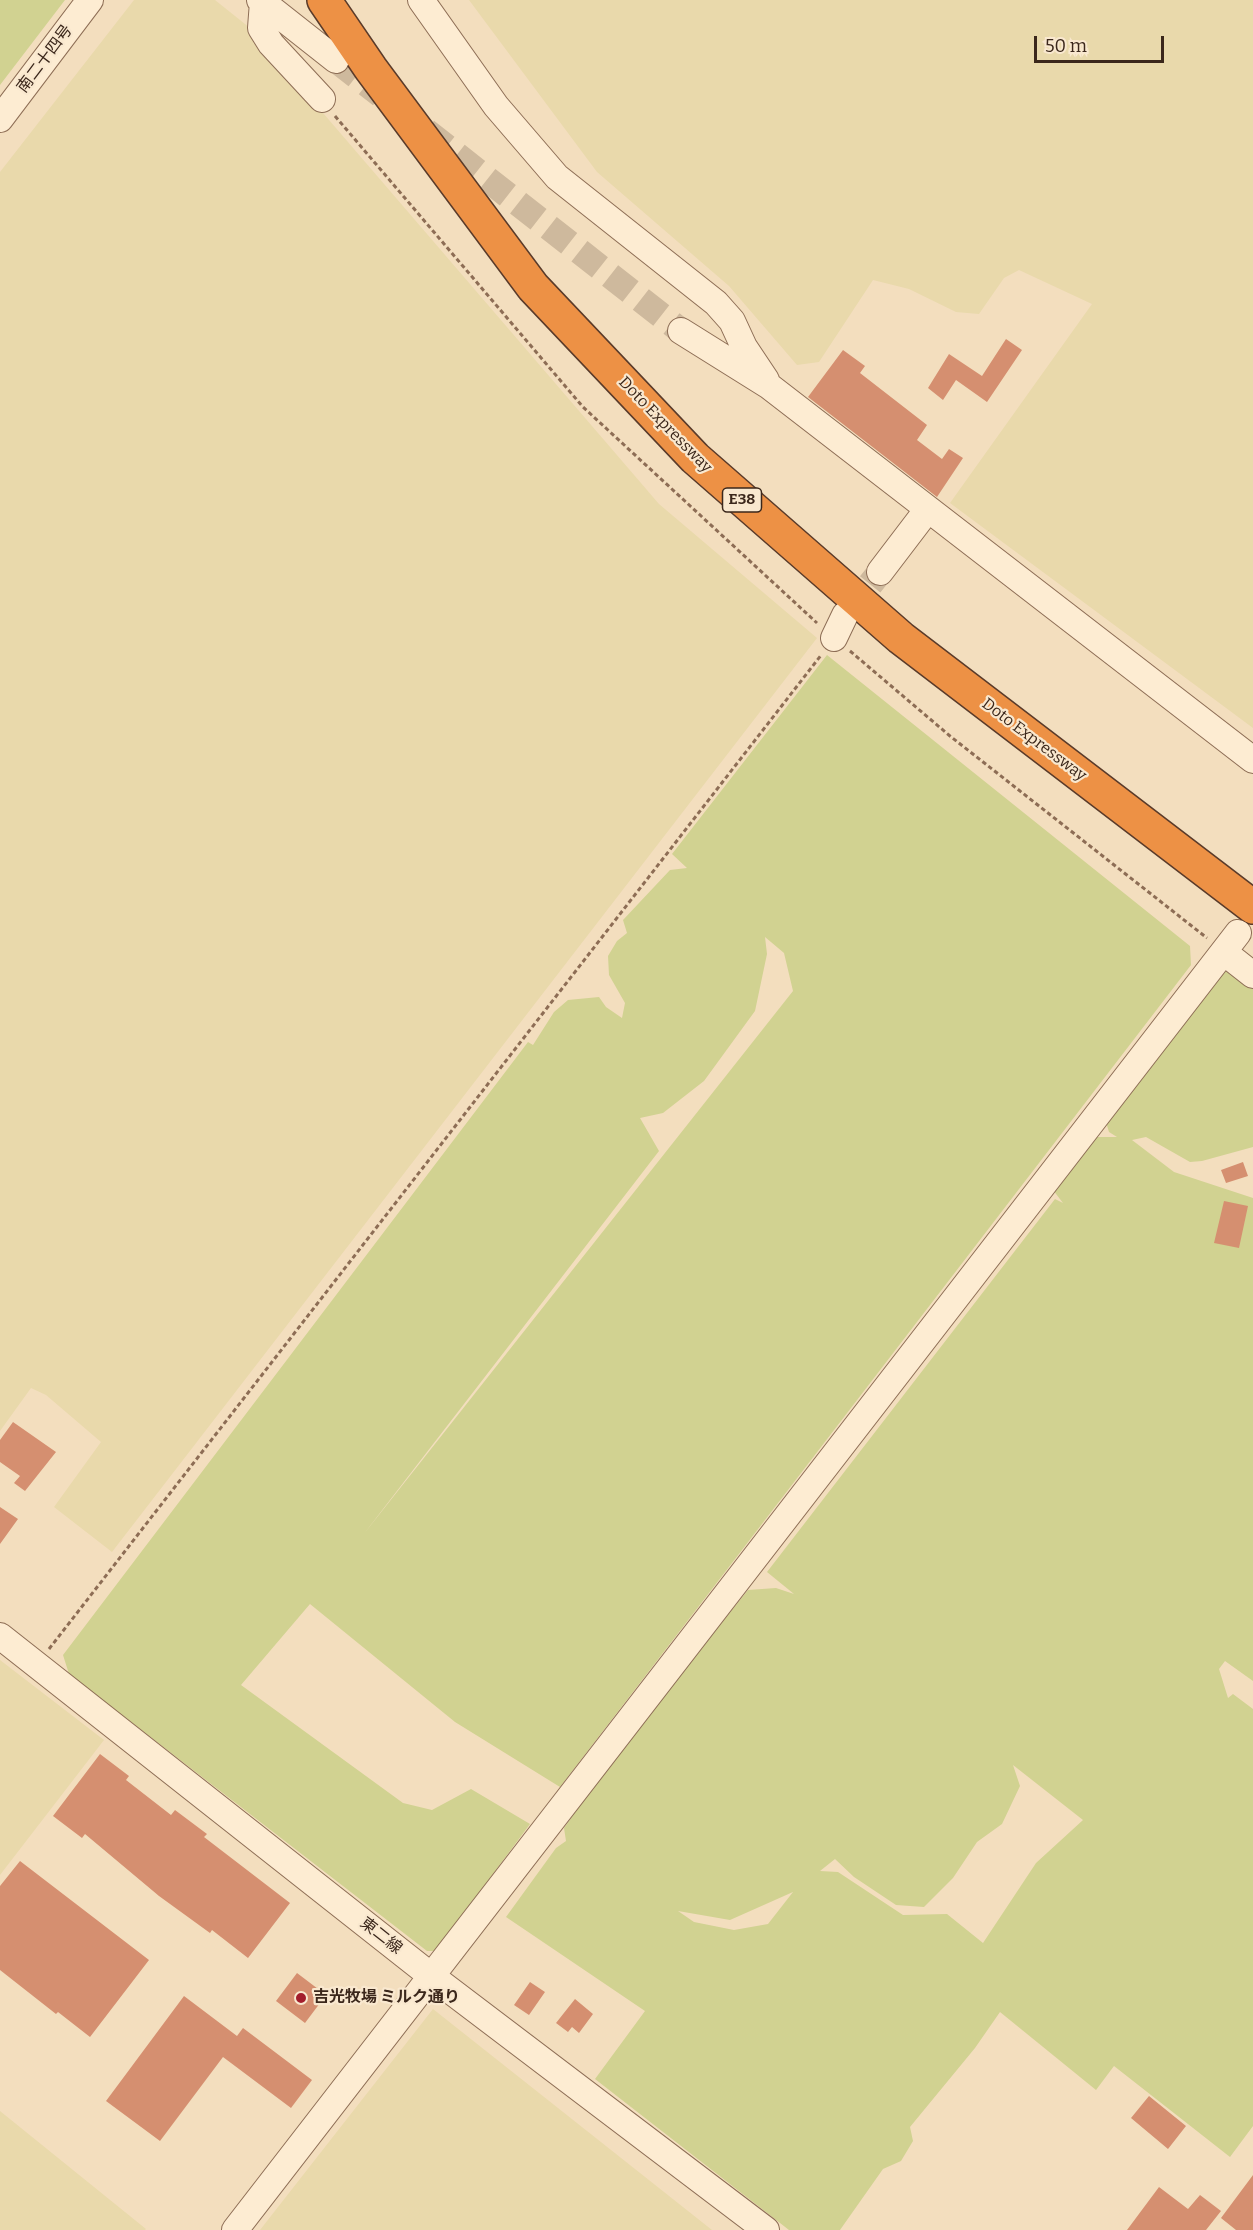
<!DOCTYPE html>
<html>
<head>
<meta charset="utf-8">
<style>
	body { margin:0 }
	#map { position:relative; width:1253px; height:2230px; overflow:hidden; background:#f3debe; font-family:Bitter,serif }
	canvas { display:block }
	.scale { position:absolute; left:1034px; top:36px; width:130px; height:27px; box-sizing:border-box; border:3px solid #3b271b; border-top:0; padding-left:8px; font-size:18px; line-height:21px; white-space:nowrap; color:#3b271b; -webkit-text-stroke:4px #f9e8cf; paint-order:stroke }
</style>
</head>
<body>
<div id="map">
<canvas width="1253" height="2230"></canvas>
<div class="scale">50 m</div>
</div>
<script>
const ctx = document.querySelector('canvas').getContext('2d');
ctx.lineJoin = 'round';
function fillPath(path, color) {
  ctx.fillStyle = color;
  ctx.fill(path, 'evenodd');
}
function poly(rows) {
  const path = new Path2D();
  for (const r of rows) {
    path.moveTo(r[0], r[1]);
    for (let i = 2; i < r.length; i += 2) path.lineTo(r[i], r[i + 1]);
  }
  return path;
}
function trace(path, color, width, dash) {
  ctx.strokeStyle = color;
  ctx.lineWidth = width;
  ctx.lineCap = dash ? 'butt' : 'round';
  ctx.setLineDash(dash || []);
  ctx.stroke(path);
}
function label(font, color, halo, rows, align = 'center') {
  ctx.font = font + ' Bitter,"Noto Sans JP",serif';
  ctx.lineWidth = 4.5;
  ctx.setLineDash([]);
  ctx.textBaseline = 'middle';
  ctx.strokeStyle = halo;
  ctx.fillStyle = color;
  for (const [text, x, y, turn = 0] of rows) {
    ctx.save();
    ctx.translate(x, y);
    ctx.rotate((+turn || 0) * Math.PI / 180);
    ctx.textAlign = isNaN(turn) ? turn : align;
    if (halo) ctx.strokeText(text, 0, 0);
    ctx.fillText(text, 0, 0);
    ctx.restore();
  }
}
fillPath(poly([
	[134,0,215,0,250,28,659,504,817,638,112,1552,54,1507,101,1442,46,1395,31,1388,0,1431,0,172],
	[469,0,1253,0,1253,728,950,503,1092,304,1019,270,1004,278,979,314,956,312,909,289,873,280,819,362,797,365,729,286,597,172],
	[0,1660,104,1740,0,1875],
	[433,2009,712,2230,260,2230],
	[0,2111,146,2229,145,2230,0,2230]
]), '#e9d9ab');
fillPath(poly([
	[0,0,65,0,0,85],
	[827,655,1190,946,1191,965,560,1787,455,1722,310,1604,241,1685,403,1803,432,1810,471,1789,530,1824,436,1951,427,1951,69,1674,63,1655,528,1042,533,1045,554,1012,568,1000,599,997,606,1007,622,1018,625,1003,609,975,608,956,617,941,627,933,623,920,670,870,687,868,672,854],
	[765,937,784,953,793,991,363,1535,659,1151,640,1118,663,1113,704,1081,755,1011,767,954],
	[1226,971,1253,988,1253,1147,1202,1161,1190,1162,1146,1137,1132,1140,1174,1172,1253,1198,1253,1681,1225,1661,1219,1669,1228,1698,1233,1694,1253,1709,1253,2126,1230,2157,1114,2066,1096,2090,1000,2012,975,2048,910,2127,913,2141,901,2161,883,2169,840,2230,789,2230,595,2079,645,2011,506,1917,556,1848,566,1841,564,1828,613,1758,748,1590,776,1588,794,1594,767,1572,1055,1199,1063,1203,1053,1190,1096,1137,1117,1137,1109,1132,1104,1116,1213,978],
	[1013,1765,1083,1820,1036,1863,983,1943,947,1914,903,1915,838,1872,820,1871,835,1859,854,1877,896,1905,924,1907,953,1878,977,1842,1002,1824,1020,1786],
	[793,1892,768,1924,734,1930,694,1922,678,1911,730,1920]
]), '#d1d291');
fillPath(poly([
	[1006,339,1022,350,987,402,956,380,943,400,928,388,949,354,982,376],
	[843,350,865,366,860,373,927,425,917,440,942,459,949,449,963,458,937,497,808,397],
	[1243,1162,1248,1176,1226,1183,1221,1170],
	[1224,1201,1248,1206,1239,1248,1214,1243],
	[13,1422,56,1452,25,1491,14,1483,20,1476,0,1462,0,1440],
	[0,1507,18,1519,0,1544],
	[100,1754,129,1776,126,1780,171,1815,175,1810,207,1834,204,1837,290,1903,248,1958,212,1930,210,1933,159,1896,85,1834,82,1838,53,1816],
	[20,1861,149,1960,90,2037,58,2012,56,2014,0,1970,0,1886],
	[297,1973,326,1995,305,2023,276,2001],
	[530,1982,545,1992,529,2015,514,2005],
	[184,1996,237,2036,243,2028,312,2080,291,2108,223,2057,160,2141,106,2101],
	[575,1999,593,2014,579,2033,572,2027,568,2032,556,2023],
	[1149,2096,1186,2126,1168,2149,1131,2118],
	[1253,2175,1253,2230,1236,2230,1221,2218],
	[1159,2187,1188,2209,1200,2195,1221,2211,1206,2230,1127,2230]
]), '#d58f70');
trace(poly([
	[336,60,381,95],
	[426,131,681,331],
	[846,615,880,572]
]), '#ceb99d', 26, [26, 13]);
const minor = poly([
	[260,0,336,60],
	[421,0,496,106,557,177,716,303,732,321,744,347,766,380],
	[263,2,261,28,271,44,322,99],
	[0,119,90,0],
	[681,331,769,386,1253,760],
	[880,572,928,509],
	[834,638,845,615],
	[1225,953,1253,975],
	[0,1636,430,1975,766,2230],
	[235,2230,1238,933]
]);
const highway = poly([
	[324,0,371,69,533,287,695,458,901,638,1253,907]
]);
trace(minor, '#8d6d55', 28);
trace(highway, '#5a3b2a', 36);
trace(poly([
	[335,116,583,407,817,623],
	[850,651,950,736,1207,938],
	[49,1649,822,654]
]), '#8d6d55', 3, [4.5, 3]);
trace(minor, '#fdecd2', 26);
trace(highway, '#ed9145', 33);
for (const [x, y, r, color] of [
	[301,1998,6,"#a31e2d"]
]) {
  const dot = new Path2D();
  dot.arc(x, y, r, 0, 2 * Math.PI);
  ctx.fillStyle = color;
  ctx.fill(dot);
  trace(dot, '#f9e8cf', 2);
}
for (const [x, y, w] of [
	[742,500,39]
]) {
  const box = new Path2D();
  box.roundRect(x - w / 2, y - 12, w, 24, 4.5);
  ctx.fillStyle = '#f9e8cf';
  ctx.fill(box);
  trace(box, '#3b271b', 1.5);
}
label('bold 15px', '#3b271b', null, [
	["E38",742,500]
]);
label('16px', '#3b271b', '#f9e8cf', [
	["南二十四号",45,59,-53],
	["Doto Expressway",665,425,46],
	["Doto Expressway",1034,740,37],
	["東二線",381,1936,38]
]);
label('bold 16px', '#3b271b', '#f9e8cf', [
	["吉光牧場 ミルク通り",313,1998]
], 'left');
</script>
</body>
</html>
